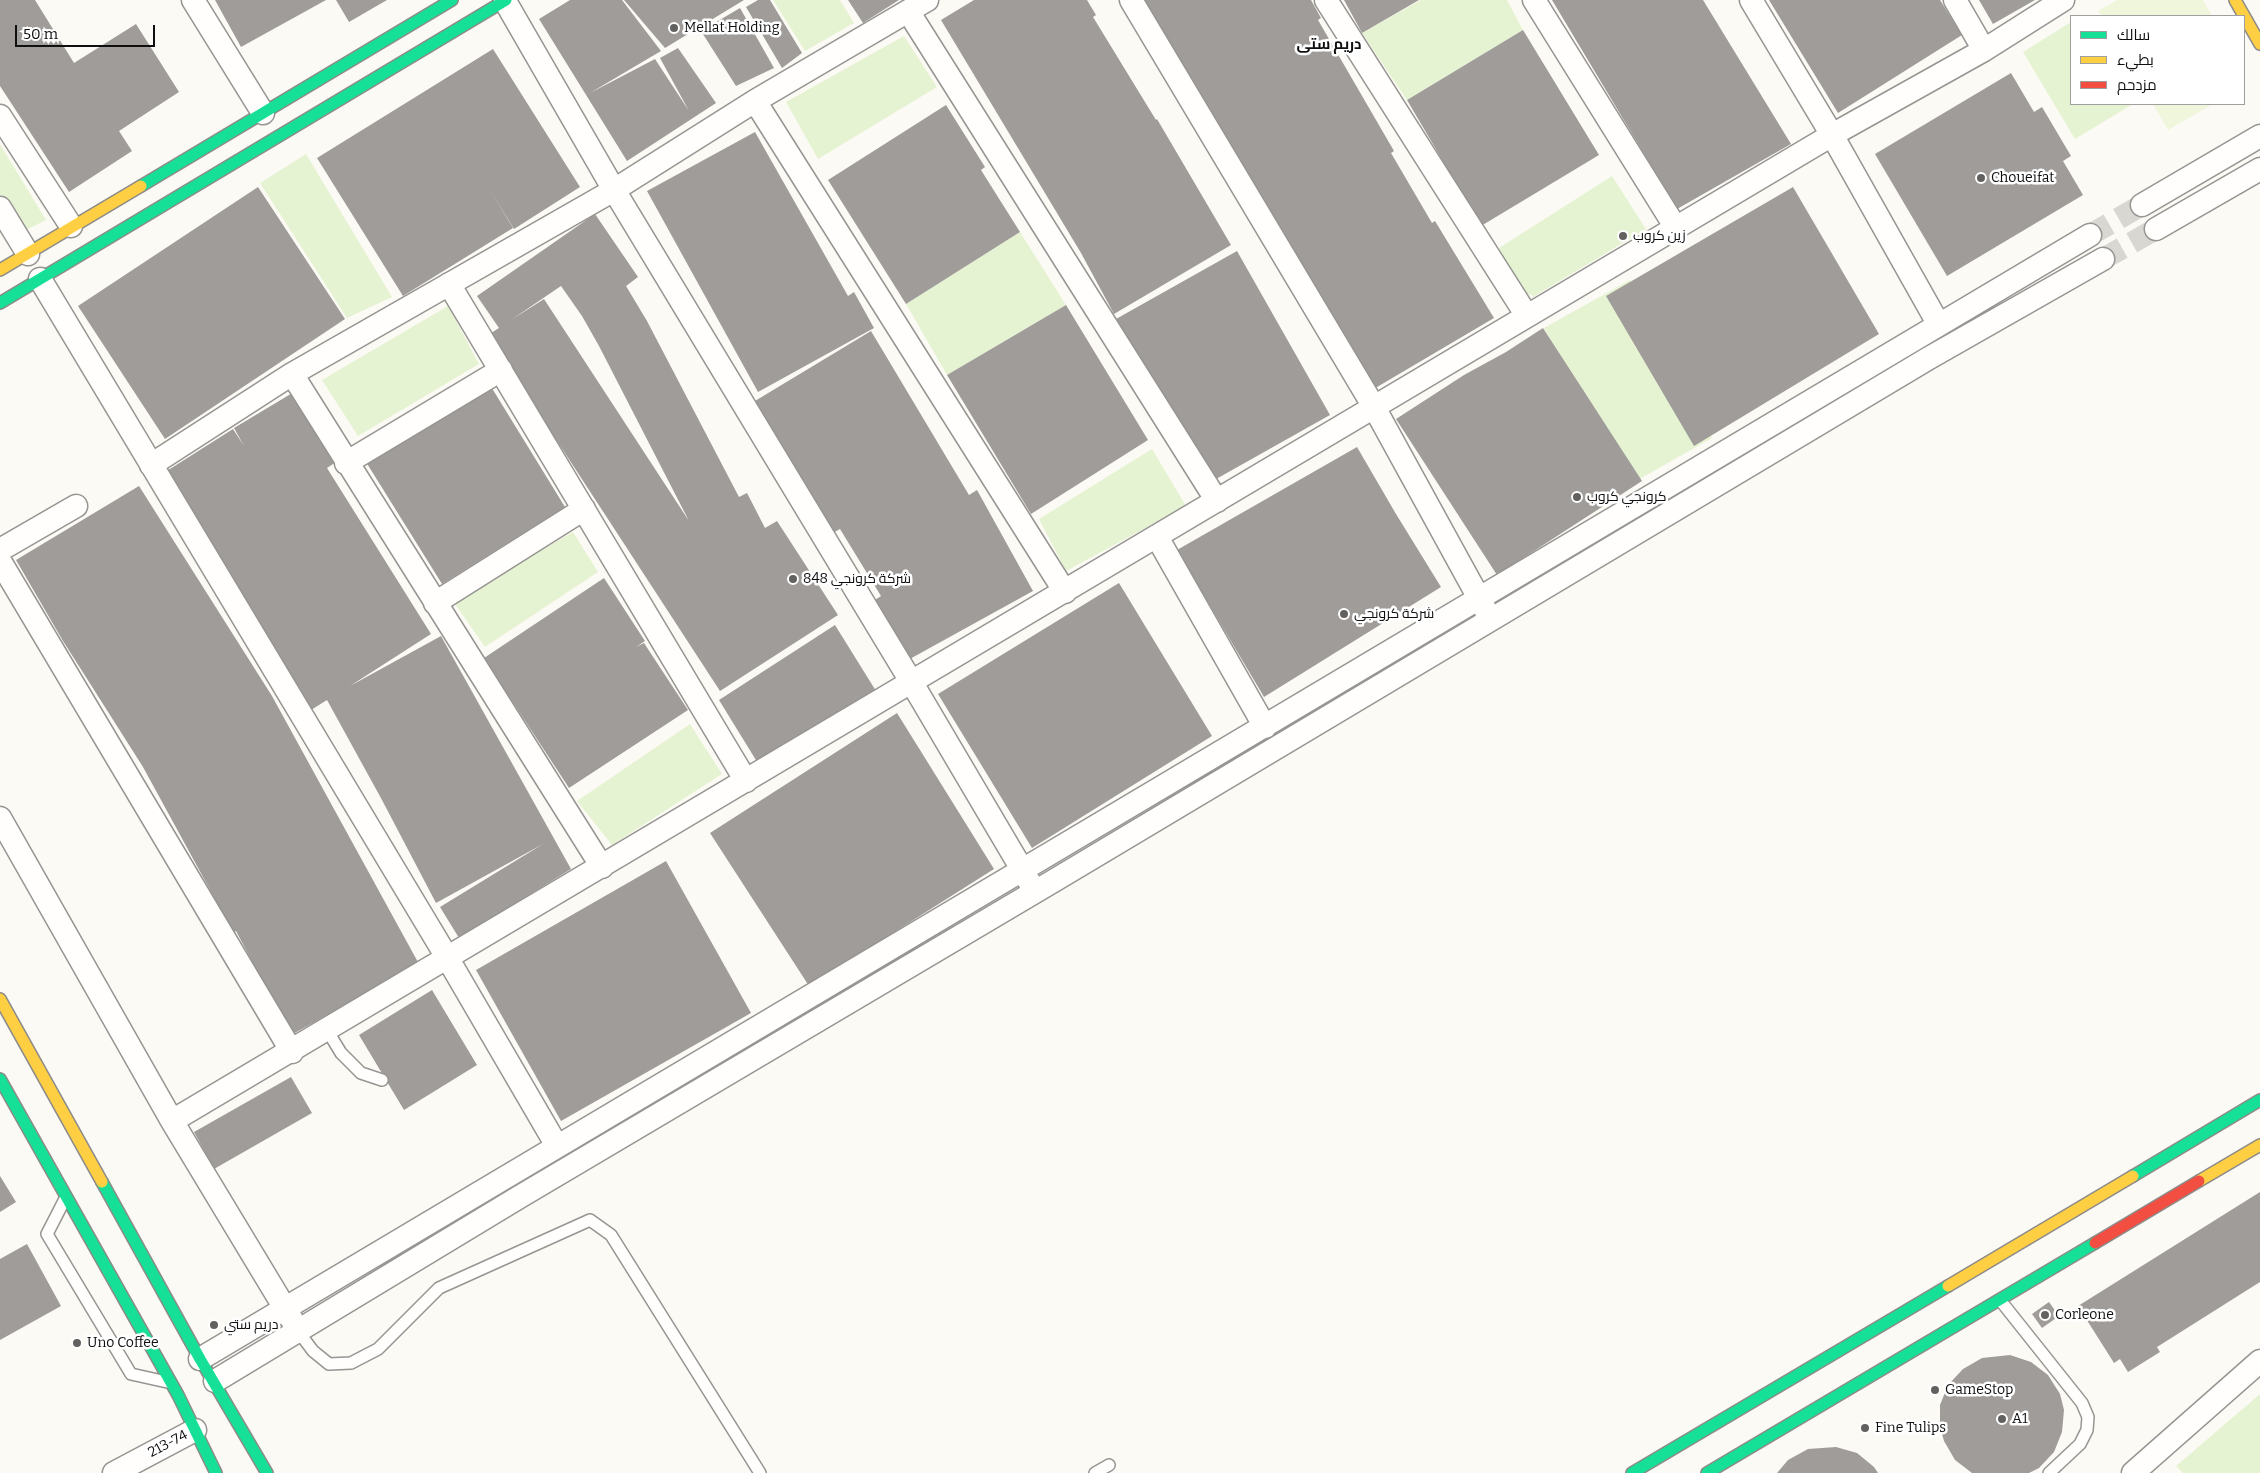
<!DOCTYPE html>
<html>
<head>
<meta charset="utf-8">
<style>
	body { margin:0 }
	#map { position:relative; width:2260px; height:1473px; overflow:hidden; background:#fcfaf4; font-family:Bitter,Cairo,serif }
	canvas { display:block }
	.legend { position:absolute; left:2070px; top:15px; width:175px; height:90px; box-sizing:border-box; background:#fff; border:1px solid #9f9f9f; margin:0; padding:6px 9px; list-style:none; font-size:15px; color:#0f0f0f }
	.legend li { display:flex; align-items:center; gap:10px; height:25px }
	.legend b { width:25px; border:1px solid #9f9f9f }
	.scale { position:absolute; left:15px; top:25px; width:140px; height:22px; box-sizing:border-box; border:2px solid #0f0f0f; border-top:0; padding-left:6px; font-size:15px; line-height:18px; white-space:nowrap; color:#0f0f0f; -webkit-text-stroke:4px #fff; paint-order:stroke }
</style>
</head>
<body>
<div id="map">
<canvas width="2260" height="1473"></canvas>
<ul class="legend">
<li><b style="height:6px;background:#16e098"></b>سالك</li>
<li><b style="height:6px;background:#ffcf43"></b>بطيء</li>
<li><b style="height:6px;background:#f24e42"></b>مزدحم</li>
</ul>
<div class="scale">50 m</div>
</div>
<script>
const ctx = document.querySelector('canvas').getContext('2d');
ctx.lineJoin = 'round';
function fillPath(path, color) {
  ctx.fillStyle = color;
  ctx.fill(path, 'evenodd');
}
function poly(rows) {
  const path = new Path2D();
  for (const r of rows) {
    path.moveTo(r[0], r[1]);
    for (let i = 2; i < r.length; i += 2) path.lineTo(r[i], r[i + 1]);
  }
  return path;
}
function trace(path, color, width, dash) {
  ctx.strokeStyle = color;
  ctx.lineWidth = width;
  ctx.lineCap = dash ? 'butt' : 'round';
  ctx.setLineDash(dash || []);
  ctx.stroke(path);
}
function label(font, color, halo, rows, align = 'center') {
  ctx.font = font + ' Bitter,Cairo,serif';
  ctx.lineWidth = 5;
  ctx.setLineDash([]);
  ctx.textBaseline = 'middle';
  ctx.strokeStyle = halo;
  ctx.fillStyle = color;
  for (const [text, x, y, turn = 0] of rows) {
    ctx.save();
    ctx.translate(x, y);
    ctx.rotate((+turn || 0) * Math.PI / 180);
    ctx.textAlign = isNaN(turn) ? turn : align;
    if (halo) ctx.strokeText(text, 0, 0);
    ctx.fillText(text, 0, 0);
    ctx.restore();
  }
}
fillPath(poly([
	[773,0,840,0,854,23,805,51],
	[1421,0,1507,0,1523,30,1407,100,1362,33],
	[2071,22,2071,104,2133,104,2075,139,2023,52],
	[904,36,937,87,818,159,786,102],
	[0,144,46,220,22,232,0,195],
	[306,154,392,297,347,318,260,183],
	[1612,176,1646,229,1533,297,1531,294,1525,298,1499,248],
	[1020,232,1066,305,947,375,906,304],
	[1630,280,1712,438,1636,481,1544,328],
	[448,306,479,364,358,436,322,380],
	[1152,449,1186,506,1066,571,1039,519],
	[573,532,598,572,485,647,453,601],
	[690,724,722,774,612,845,577,801],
	[2260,1394,2260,1473,2183,1473,2176,1466]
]), '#e6f3d2');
fillPath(poly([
	[2117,0,2203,0,2212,16,2102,16,2098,11],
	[2153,104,2213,104,2168,130]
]), '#eff6dc');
fillPath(poly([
	[0,0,35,0,74,63,136,24,179,92,119,131,132,151,69,192,0,86],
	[215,0,326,0,241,47],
	[336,0,387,0,349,22],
	[570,0,622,0,661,51,590,93,655,59,689,111,660,58,678,48,716,103,627,161,539,19],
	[624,0,744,0,665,48],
	[758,0,770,0,802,53,782,68,746,7],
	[848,0,899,0,863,23],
	[974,0,1087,0,1096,15,1093,17,1156,120,1157,119,1231,245,1114,314,1081,253,941,20],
	[1145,0,1311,0,1321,18,1318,20,1394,151,1391,153,1432,223,1435,221,1494,318,1372,390],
	[1344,0,1419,0,1362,33],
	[1552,0,1703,0,1791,144,1677,209],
	[1769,0,1940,0,1962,35,1838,113],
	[1979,0,2035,0,1993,24],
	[740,8,774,68,736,86,701,31],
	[1523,30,1599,155,1481,226,1407,100],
	[493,49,580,187,514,229,490,190,513,228,403,296,317,158],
	[2011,73,2034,112,2042,107,2071,156,2063,161,2083,195,1947,276,1875,154],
	[946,105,985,167,981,170,1020,232,906,304,828,180],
	[755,132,848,296,854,292,874,328,758,392,647,191],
	[258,187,345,319,165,439,78,306],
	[1793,187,1879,334,1694,446,1606,296],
	[595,214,638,277,626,286,647,321,739,497,747,493,765,528,777,521,838,615,720,691,488,335,499,328,477,296],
	[561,286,582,316,599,346,689,521,544,299,511,320],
	[1237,251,1330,415,1209,483,1116,319],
	[1066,305,1148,440,1031,514,947,375],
	[1543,328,1642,481,1497,575,1396,419,1464,375,1506,352],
	[871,331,969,495,977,490,1033,591,908,660,875,600,881,596,840,529,831,534,750,404],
	[490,385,565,507,442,584,366,462],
	[294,392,336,462,327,468,431,634,350,686,441,636,571,869,459,938,440,907,543,844,436,903,382,800,327,700,311,710,162,474,233,429,244,446,234,428],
	[1357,447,1396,514,1441,587,1264,697,1177,550],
	[139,486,272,696,419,964,291,1035,236,931,234,932,215,899,143,767,63,641,16,560],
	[604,578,645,641,636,647,644,643,688,710,569,788,484,658],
	[1119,583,1212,736,1032,848,938,694],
	[835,625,876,691,759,765,719,700],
	[897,713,994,869,809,986,710,833],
	[666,861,751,1013,561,1121,476,970],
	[432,990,477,1065,404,1110,359,1035],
	[291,1077,312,1113,214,1169,194,1132],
	[0,1176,16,1202,0,1212],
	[2260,1192,2260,1282,2157,1347,2160,1352,2128,1372,2120,1359,2114,1363,2078,1306],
	[27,1244,61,1306,0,1340,0,1259],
	[2049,1302,2059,1316,2042,1328,2032,1314],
	[2010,1355,2031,1362,2048,1375,2060,1394,2064,1410,2062,1432,2054,1452,2039,1468,2029,1473,1972,1473,1955,1460,1944,1441,1940,1427,1940,1405,1948,1385,1963,1369,1982,1358],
	[1836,1447,1857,1453,1874,1467,1878,1473,1777,1473,1788,1460,1808,1449]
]), '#9f9c99');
trace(poly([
	[2090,235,2142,205],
	[2103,259,2156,229]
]), '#d8d7d2', 22, [22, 11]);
const lane = poly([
	[327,1030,341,1053,361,1073,382,1080],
	[65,1199,47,1234,131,1374,167,1382],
	[2000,1300,2082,1403,2088,1417,2087,1430,2080,1444,2049,1473],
	[298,1331,313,1351,329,1364,351,1363,378,1349,439,1288,590,1220,611,1235,760,1473],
	[1095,1473,1109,1465]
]);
const street = poly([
	[193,0,263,113],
	[1131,0,1374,407,1486,611],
	[1326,0,1527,316],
	[1534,0,1676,228],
	[1751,0,1832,135,1939,325],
	[1955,0,1984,50],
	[505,1,614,190,912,683,1030,883],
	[908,11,1217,501],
	[755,101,1065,592],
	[0,116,71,226],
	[2142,205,2260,136],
	[0,208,28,254],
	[2156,229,2260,169],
	[40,279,448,959,557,1146],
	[449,284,746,781],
	[292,374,602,867],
	[346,463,501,370],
	[151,465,292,374,614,190,755,101,927,0],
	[1157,537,1265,727],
	[0,550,76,506],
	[0,561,292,1052],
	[435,603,584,509],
	[0,818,172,1121,292,1320],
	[172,1121,1832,135,1984,50,2063,0],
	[200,1359,2090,235],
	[215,1381,521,1196,1050,883,1929,358,2103,259],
	[114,1473,195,1430],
	[2133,1473,2260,1361]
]);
const fast = poly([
	[141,186,452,0],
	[0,303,506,0],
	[0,1079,178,1395,216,1473],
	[2133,1176,2260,1100],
	[102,1182,200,1359,267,1473],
	[1632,1473,1948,1286],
	[1707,1473,2095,1243]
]);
const slow = poly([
	[2235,0,2260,44],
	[0,270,141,186],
	[0,999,102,1182],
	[2199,1181,2260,1145],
	[1948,1286,2133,1176]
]);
const jam = poly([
	[2095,1243,2199,1181]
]);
trace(lane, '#969592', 14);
trace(street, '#969592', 25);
trace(fast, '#8c8b89', 14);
trace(slow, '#8c8b89', 14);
trace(jam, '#8c8b89', 14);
trace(lane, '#fffefd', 11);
trace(street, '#fffefd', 22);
trace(fast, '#16e098', 11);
trace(slow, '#ffcf43', 11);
trace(jam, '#f24e42', 11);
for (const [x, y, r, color] of [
	[674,28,5,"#62615f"],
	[1981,178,5,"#62615f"],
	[1623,236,5,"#62615f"],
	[1577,497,5,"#62615f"],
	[793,579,5,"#62615f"],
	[1344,614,5,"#62615f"],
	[2045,1315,5,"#62615f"],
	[214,1325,5,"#62615f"],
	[77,1343,5,"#62615f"],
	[1935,1390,5,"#62615f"],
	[2002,1419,5,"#62615f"],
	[1865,1428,5,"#62615f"]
]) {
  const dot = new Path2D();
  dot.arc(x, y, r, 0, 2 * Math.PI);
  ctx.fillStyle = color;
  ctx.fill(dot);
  trace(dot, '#fff', 2);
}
label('14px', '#0f0f0f', '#fff', [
	["Mellat Holding",684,28],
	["Choueifat",1991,178],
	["زين كروب",1633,236],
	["كرونجي كروب",1587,497],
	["شركة كرونجي 848",803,579],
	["شركة كرونجي",1354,614],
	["Corleone",2055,1315],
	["دريم ستي",224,1325],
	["Uno Coffee",87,1343],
	["GameStop",1945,1390],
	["A1",2012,1419],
	["Fine Tulips",1875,1428]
], 'left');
label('14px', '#0f0f0f', '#fff', [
	["213-74",168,1444,-28]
]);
label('bold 15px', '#0f0f0f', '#fff', [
	["دریم ستی",1329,45]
]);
</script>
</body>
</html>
